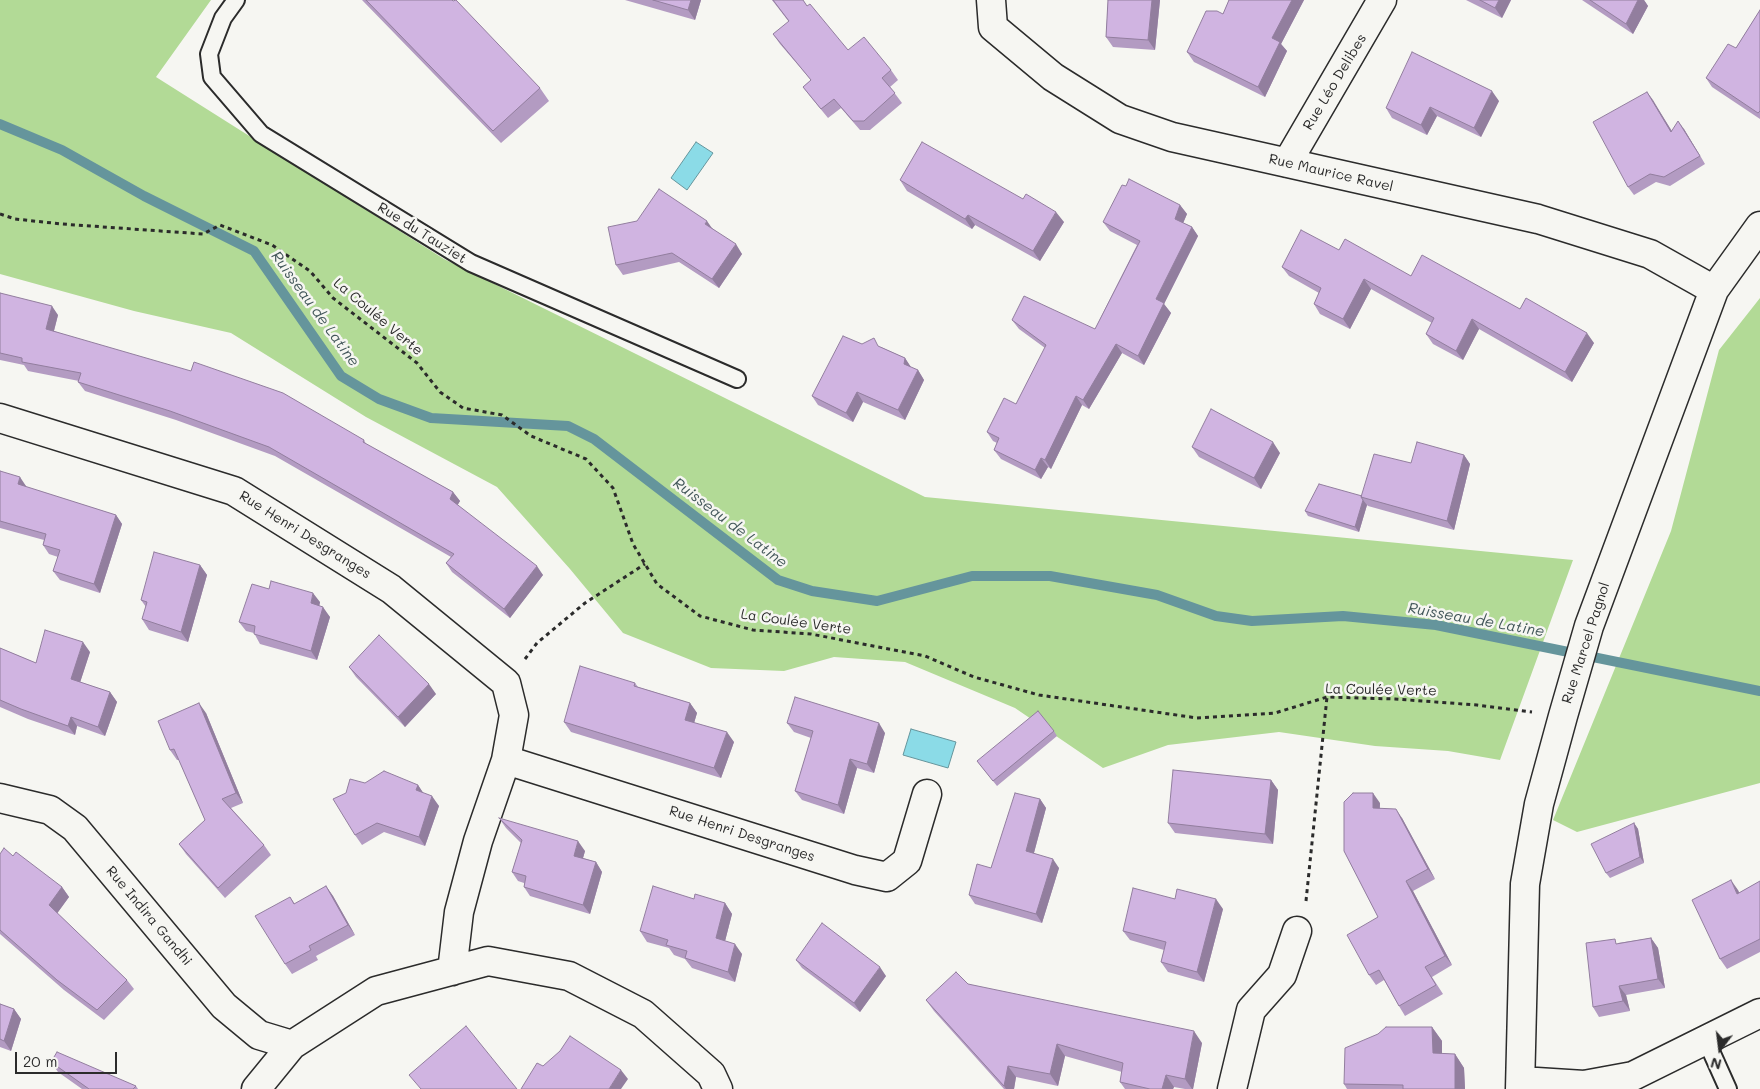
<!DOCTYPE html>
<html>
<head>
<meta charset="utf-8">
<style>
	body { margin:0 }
	#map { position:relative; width:1760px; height:1089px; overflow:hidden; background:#f6f6f2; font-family:Mali,sans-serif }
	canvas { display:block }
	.north { position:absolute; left:1695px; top:1024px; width:50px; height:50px; -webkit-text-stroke:4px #f6f6f2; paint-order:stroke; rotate:195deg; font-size:14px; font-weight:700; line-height:20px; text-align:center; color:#2b2b2b }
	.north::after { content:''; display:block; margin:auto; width:18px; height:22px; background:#2b2b2b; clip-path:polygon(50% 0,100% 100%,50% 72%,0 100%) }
	.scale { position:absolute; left:15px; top:1052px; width:102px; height:22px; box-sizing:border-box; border:2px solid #2b2b2b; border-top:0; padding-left:6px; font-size:15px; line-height:18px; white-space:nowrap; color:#2b2b2b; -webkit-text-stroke:4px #f6f6f2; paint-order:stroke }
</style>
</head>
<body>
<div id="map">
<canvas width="1760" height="1089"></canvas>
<div class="north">N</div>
<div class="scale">20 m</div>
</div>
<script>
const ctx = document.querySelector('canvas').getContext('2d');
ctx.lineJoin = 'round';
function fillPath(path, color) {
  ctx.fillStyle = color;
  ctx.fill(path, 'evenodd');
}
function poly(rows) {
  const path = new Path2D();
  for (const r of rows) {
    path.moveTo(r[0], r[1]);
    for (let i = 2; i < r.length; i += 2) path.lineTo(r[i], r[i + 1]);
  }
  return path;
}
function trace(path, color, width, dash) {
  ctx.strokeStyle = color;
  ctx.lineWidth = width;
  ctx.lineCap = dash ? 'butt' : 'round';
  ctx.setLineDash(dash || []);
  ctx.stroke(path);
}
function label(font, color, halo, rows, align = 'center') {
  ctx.font = font + ' Mali,sans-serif';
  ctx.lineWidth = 5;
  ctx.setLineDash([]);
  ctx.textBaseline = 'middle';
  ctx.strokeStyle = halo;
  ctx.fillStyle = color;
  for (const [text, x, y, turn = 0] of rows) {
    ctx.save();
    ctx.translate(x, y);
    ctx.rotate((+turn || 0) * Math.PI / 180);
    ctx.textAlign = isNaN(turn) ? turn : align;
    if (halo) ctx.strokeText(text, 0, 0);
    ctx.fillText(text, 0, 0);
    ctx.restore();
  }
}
fillPath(poly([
	[0,0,211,0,156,77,444,259,925,497,1573,560,1500,760,1448,751,1375,746,1279,732,1168,745,1103,768,1015,708,905,662,834,657,784,671,711,668,623,633,570,569,497,487,366,417,231,333,134,311,0,274],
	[1760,298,1760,783,1577,832,1553,820,1671,531,1719,350]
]), '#b2da96');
const water = poly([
	[696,142,713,153,687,190,671,178,696,142],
	[911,729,956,742,948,768,903,755,911,729]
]);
fillPath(water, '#8bdbe7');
trace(water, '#65959c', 1);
trace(poly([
	[0,124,62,150,144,196,254,251,341,376,379,399,431,418,568,426,594,439,778,580,812,591,877,601,972,576,1050,576,1157,595,1216,616,1252,621,1343,616,1436,625,1760,691]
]), '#65959c', 10);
const lane = poly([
	[236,0,223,18,209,54,212,77,261,134,471,263,737,379],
	[1706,1040,1728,1089]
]);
const street = poly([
	[991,0,993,27,1053,77,1120,119,1172,137,1538,219,1650,254,1714,290],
	[1287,163,1382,0],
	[0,418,234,491,391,589,506,683,514,715,506,760,478,841,459,912,452,971],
	[506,760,855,870,887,877,907,861,927,794],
	[0,798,50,810,75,828,224,1006,259,1035,292,1045],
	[1521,1081,1584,1085,1633,1076,1760,1013],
	[256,1089,292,1045,376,991,488,961,569,976,643,1014,711,1074,718,1089],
	[1232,1089,1251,1010,1282,975,1297,931],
	[1520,1089,1525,884,1539,804,1563,716,1589,626,1714,290,1760,226]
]);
trace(lane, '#2b2b2b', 20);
trace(street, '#2b2b2b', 31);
trace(poly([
	[0,214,15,219,62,224,203,234,220,225,272,245,310,271,333,298,417,363,440,392,463,408,502,415,531,436,586,459,613,488,633,544,657,584,700,616,753,630,811,634,925,656,974,677,1039,695,1197,718,1275,713,1327,697,1395,699,1477,705,1532,712],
	[525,659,537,643,585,603,645,564],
	[1306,901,1327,697]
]), '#2b2b2b', 3, [4, 4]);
trace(lane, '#f6f6f2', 16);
trace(street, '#f6f6f2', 28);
fillPath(poly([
	[362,0,452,0,540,88,549,101,501,143],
	[625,0,701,0,695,20],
	[772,0,803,0,807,6,848,50,891,70,898,80,890,87,902,103,870,130,860,130,841,108,828,118,810,96,803,87,811,80,780,44,773,34,789,22],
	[1108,0,1160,0,1155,50,1113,47,1106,37],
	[1229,0,1304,0,1281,44,1287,51,1265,97,1194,62,1187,52,1223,14],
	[1466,0,1511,0,1502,18],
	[1582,0,1644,0,1648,6,1633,34],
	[1760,10,1760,119,1712,87,1706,78,1736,48],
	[1647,92,1672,131,1684,129,1705,164,1670,186,1656,182,1634,195,1628,187],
	[1499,101,1481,137,1437,116,1427,135,1392,118,1386,108],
	[900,180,1064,222,1040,261,975,225,972,229,907,191],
	[1180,205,1187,214,1183,223,1192,227,1198,236,1164,304,1171,313,1144,365,1122,353,1089,409,1082,405,1051,469,1048,467,1041,479,1001,459,994,450,997,443,993,441,987,432,1016,404,1045,348,1019,329,1012,320,1095,329,1137,245,1110,231,1103,222],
	[712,228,742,254,719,288,679,262,623,275,616,265],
	[1339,250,1411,276,1520,309,1594,343,1572,382,1479,329,1463,360,1433,344,1426,334,1432,323,1371,289,1350,329,1320,314,1314,304,1319,293,1289,276,1282,267],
	[0,293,58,315,54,331,364,440,366,444,453,492,460,501,457,505,543,575,510,618,452,572,446,563,451,557,275,456,176,420,85,391,78,382,79,381,28,371,24,365,0,360],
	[862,344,881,347,905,358,911,368,918,370,924,380,905,420,863,402,853,422,818,405,812,396],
	[1192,447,1280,453,1261,489,1199,457],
	[1464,455,1470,464,1454,530,1368,506,1367,505,1359,532,1308,516,1305,511,1362,496,1411,463],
	[0,471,26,486,26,487,116,515,122,524,100,593,60,580,53,571,58,557,49,554,43,545,44,540,0,528],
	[200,565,207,575,188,642,149,630,142,619,146,607,141,600],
	[269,589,320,602,319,606,330,617,317,660,260,644,254,633,246,631,239,622],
	[0,648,36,663,90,652,80,682,110,692,117,702,105,736,77,726,75,735,28,719,0,707],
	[349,667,436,694,405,727,356,677],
	[635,683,638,687,690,703,697,713,694,723,734,742,721,778,571,732,564,722],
	[206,713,243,803,231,808,264,845,271,855,225,898,186,854,179,844,205,820,179,760,177,760,170,750],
	[787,723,885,733,874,773,857,768,844,814,802,800,795,791,811,738,794,732],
	[1054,731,1057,736,997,786,977,761],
	[1271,780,1278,790,1273,844,1175,833,1168,823],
	[365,783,418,785,423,793,439,806,425,846,384,832,362,845,355,835,346,793],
	[1040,799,1046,808,1034,853,1059,868,1042,923,975,904,969,895,991,868],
	[1380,803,1380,808,1402,818,1435,879,1413,891,1452,965,1432,977,1443,994,1405,1016,1399,1006,1384,980,1376,985,1369,975,1378,917,1344,851],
	[499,818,585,851,583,858,596,862,602,872,590,914,530,896,524,887,524,883,518,881,512,872,521,843,506,828],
	[1634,823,1638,829,1644,863,1610,878,1606,873],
	[0,854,13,856,62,887,69,897,57,913,127,980,134,989,104,1020,64,990,0,934],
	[1760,881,1760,952,1727,969,1720,959,1738,890,1739,893],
	[326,886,333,896,355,935,316,956,318,960,292,974,285,964,290,897,295,904],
	[694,899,725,903,732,914,725,941,742,954,735,982,692,968,685,959,674,955,669,948,647,942,640,931],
	[1223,909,1204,982,1168,972,1161,962,1164,950,1130,940,1123,931],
	[1651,938,1658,948,1665,988,1626,995,1630,1011,1599,1017,1593,1007,1618,943],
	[796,960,886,976,860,1012,802,968],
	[968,984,1202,1043,1193,1089,1185,1089,1174,1087,1173,1089,1125,1089,1120,1082,1122,1072,1065,1056,1058,1086,1016,1077,1014,1089,1004,1089,934,1011,926,1000],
	[0,1004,14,1009,21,1019,11,1051,0,1047],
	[1432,1027,1442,1041,1442,1054,1455,1054,1464,1068,1465,1089,1347,1089,1344,1084],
	[51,1062,136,1086,138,1089,82,1089,58,1072]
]), '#b39bc2');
fillPath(poly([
	[691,0,701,0,695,20,688,10],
	[1152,0,1160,0,1155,50,1148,40],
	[1292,0,1304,0,1281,44,1287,51,1265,97,1258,87,1272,38],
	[1499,0,1511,0,1502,18,1495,8],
	[1638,0,1644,0,1648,6,1633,34,1626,24],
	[1492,91,1499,101,1481,137,1474,128],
	[1647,92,1653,100,1677,140,1671,132],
	[1430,107,1437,116,1427,135,1421,125],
	[1678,121,1684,129,1705,164,1700,156],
	[1180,205,1187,214,1181,228,1175,219],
	[1056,212,1064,222,1040,261,1033,251],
	[968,215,975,225,972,229,965,219],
	[707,221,714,231,705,224],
	[1192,227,1198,236,1164,304,1171,313,1144,365,1138,356,1156,299],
	[736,244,742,254,719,288,712,279],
	[1364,279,1371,289,1350,329,1343,319],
	[52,306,58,315,52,338,46,329],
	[1472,319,1479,329,1463,360,1456,351],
	[1587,333,1594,343,1572,382,1565,372],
	[1116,344,1122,353,1089,409,1083,400],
	[905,358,911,367,911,374,904,364],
	[918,370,924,380,905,420,898,410],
	[857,392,863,402,853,422,846,413],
	[1076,396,1082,405,1051,469,1045,460],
	[1273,442,1280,453,1261,489,1254,478],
	[1464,455,1470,464,1454,530,1447,521],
	[1041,458,1048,467,1041,479,1035,470],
	[20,477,26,486,24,493,18,484],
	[453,492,460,501,456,508,450,499],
	[1363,500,1367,505,1359,532,1355,527],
	[116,515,122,524,100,593,94,584],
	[200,565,207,575,188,642,181,632],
	[537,566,543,575,510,618,504,609],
	[313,593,320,602,318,613,311,603],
	[323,607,330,617,317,660,311,651],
	[83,642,90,652,78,689,71,679],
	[429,684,436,694,405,727,398,717],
	[110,692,117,702,105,736,98,727],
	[199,703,206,713,243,803,236,793],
	[690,703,697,713,692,730,685,720],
	[71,717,77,726,75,735,68,726],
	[879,723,885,733,874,773,867,764],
	[727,732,734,742,721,778,714,768],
	[850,759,857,768,844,814,838,805],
	[1271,780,1278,790,1273,844,1265,834],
	[418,785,424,794,416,790],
	[1373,793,1380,803,1379,817,1373,808],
	[432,796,439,806,425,846,419,837],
	[1040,799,1046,808,1032,860,1026,851],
	[1396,809,1402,818,1435,879,1428,869],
	[1634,823,1638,829,1644,863,1640,857],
	[578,841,585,851,581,865,574,856],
	[1053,859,1059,868,1042,923,1036,914],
	[596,862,602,872,590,914,583,905],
	[1731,880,1738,890,1744,904,1737,894],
	[1406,881,1413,891,1452,965,1445,956],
	[326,886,333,896,355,935,348,925],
	[62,887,69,897,56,915,49,905],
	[1216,899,1223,909,1204,982,1197,972],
	[725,903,732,914,723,949,716,938],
	[1651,938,1658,948,1665,988,1658,979],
	[735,944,742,954,735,982,728,972],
	[880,967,886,976,860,1012,854,1003],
	[1619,986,1626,995,1630,1011,1623,1001],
	[14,1009,21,1019,11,1051,4,1041],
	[1432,1027,1442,1041,1442,1067,1433,1053],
	[1194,1031,1202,1043,1193,1089,1192,1089,1185,1079],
	[1057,1044,1065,1056,1058,1086,1050,1074],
	[1455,1054,1464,1068,1465,1089,1455,1089],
	[1008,1066,1016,1077,1014,1089,1006,1089,1004,1086],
	[621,1070,628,1079,621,1089,609,1089],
	[1166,1075,1174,1087,1173,1089,1162,1089]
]), '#927e9e');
const building = poly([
	[366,0,452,0,453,1,456,0,540,88,493,131,366,0],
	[653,0,691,0,688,10,653,0],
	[773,0,803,0,807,6,810,4,848,50,864,37,891,70,882,78,895,93,864,121,853,121,834,99,821,109,803,87,811,80,773,34,789,21,773,0],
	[1108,0,1152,0,1148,40,1106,37,1108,0],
	[1229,0,1292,0,1272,38,1280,42,1258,87,1187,52,1206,11,1217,11,1223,14,1229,0],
	[1480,0,1499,0,1495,8,1480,0],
	[1590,0,1638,0,1626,24,1590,0],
	[1760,10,1760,111,1758,113,1706,78,1728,44,1736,48,1760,10],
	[1412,52,1492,91,1474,128,1430,107,1421,125,1386,108,1412,52],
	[1647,92,1671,132,1678,121,1700,156,1664,177,1650,174,1628,187,1593,122,1647,92],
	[922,142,1023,199,1026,194,1056,212,1033,251,968,215,965,219,900,180,922,142],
	[1129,179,1180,205,1175,219,1192,227,1156,299,1164,303,1138,356,1116,344,1083,400,1076,396,1045,460,1041,458,1035,470,994,450,999,438,987,432,1004,398,1016,404,1046,345,1012,320,1024,296,1095,329,1140,241,1103,222,1122,185,1126,186,1129,179],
	[659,189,707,221,705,224,736,244,712,279,672,253,616,265,608,227,637,221,659,189],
	[1301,230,1339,250,1345,239,1411,276,1422,255,1520,309,1526,298,1587,333,1565,372,1472,319,1456,351,1426,334,1434,318,1364,279,1343,319,1314,304,1321,288,1282,267,1301,230],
	[0,293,52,306,46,329,191,371,194,362,283,393,364,440,363,442,453,492,450,499,537,566,504,609,446,563,454,554,269,447,170,411,78,382,81,373,22,362,22,358,0,353,0,293],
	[843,336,862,344,874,338,878,346,905,358,904,364,918,370,898,410,857,392,846,413,812,396,843,336],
	[1211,409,1273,442,1254,478,1192,447,1211,409],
	[1417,442,1464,455,1447,521,1361,497,1374,454,1411,463,1417,442],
	[0,471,20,477,18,484,116,515,94,584,53,571,60,550,43,545,46,534,0,521,0,471],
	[1319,484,1362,496,1361,497,1363,500,1355,527,1305,511,1319,484],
	[154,552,200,565,181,632,142,619,147,602,141,600,154,552],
	[271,581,313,593,311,603,323,607,311,651,254,634,255,626,239,622,252,584,269,589,271,581],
	[45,630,83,642,71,679,110,692,98,727,71,717,68,726,21,709,0,700,0,648,36,663,45,630],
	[379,635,429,684,398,717,349,667,379,635],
	[580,666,635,683,634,686,690,703,685,720,727,732,714,768,564,722,580,666],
	[795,697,879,723,867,764,850,759,838,805,795,791,813,731,787,723,795,697],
	[199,703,236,793,222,799,264,845,218,888,179,844,205,820,174,749,170,750,158,721,199,703],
	[1038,711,1054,731,993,781,977,761,1038,711],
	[1173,770,1271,780,1265,834,1168,823,1173,770],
	[384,771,418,785,416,790,432,796,419,837,377,823,355,835,333,799,346,793,350,779,365,783,384,771],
	[1015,793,1040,799,1026,851,1053,859,1036,914,969,895,977,864,991,868,1015,793],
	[1353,793,1373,793,1373,808,1396,809,1428,869,1406,881,1445,956,1425,967,1436,985,1399,1006,1379,970,1369,975,1347,935,1378,917,1344,851,1344,802,1353,793],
	[499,818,578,841,574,856,596,862,583,905,524,887,526,876,512,872,522,840,499,818],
	[1634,823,1640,857,1606,873,1591,844,1634,823],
	[4,848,13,856,16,852,62,887,49,905,127,980,97,1010,57,980,0,930,0,854,4,848],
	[1731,880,1737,894,1760,881,1760,939,1720,959,1692,900,1731,880],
	[326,886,348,925,309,946,311,950,285,964,255,916,290,897,294,904,326,886],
	[653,886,694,899,695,894,725,903,716,938,735,944,728,972,685,958,687,951,666,945,668,940,640,931,653,886],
	[1133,888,1175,899,1177,889,1216,899,1197,972,1161,962,1166,942,1123,931,1133,888],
	[822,923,880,967,854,1003,796,960,822,923],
	[1651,938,1658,979,1619,986,1623,1001,1593,1007,1586,943,1615,939,1616,944,1651,938],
	[956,972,968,984,1194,1031,1185,1079,1166,1075,1162,1089,1150,1089,1120,1082,1123,1063,1057,1044,1050,1074,1008,1066,1004,1086,926,1000,956,972],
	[0,1004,14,1009,4,1041,0,1039,0,1004],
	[466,1026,517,1089,421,1089,409,1075,466,1026],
	[1386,1027,1432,1027,1433,1053,1455,1054,1455,1089,1403,1089,1403,1085,1344,1084,1345,1048,1378,1034,1386,1027],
	[570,1036,621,1070,609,1089,521,1089,537,1063,543,1066,560,1051,570,1036],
	[57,1052,136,1086,133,1089,89,1089,51,1062,57,1052]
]);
fillPath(building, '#d0b4e1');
trace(building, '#927e9e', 1);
label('14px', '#2b2b2b', '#f6f6f2', [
	["Rue Léo Delibes",1335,82,-59],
	["Rue Maurice Ravel",1331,173,13],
	["Rue du Tauziet",422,233,32],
	["La Coulée Verte",378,317,40],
	["Rue Henri Desgranges",305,535,32],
	["La Coulée Verte",796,622,8],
	["Rue Marcel Pagnol",1586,643,-72],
	["La Coulée Verte",1381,690,1],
	["Rue Henri Desgranges",742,834,18],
	["Rue Indira Gandhi",149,916,50]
]);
label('italic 15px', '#43575a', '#f6f6f2', [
	["Ruisseau de Latine",315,309,54],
	["Ruisseau de Latine",730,523,37],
	["Ruisseau de Latine",1476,620,10]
]);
</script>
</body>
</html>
